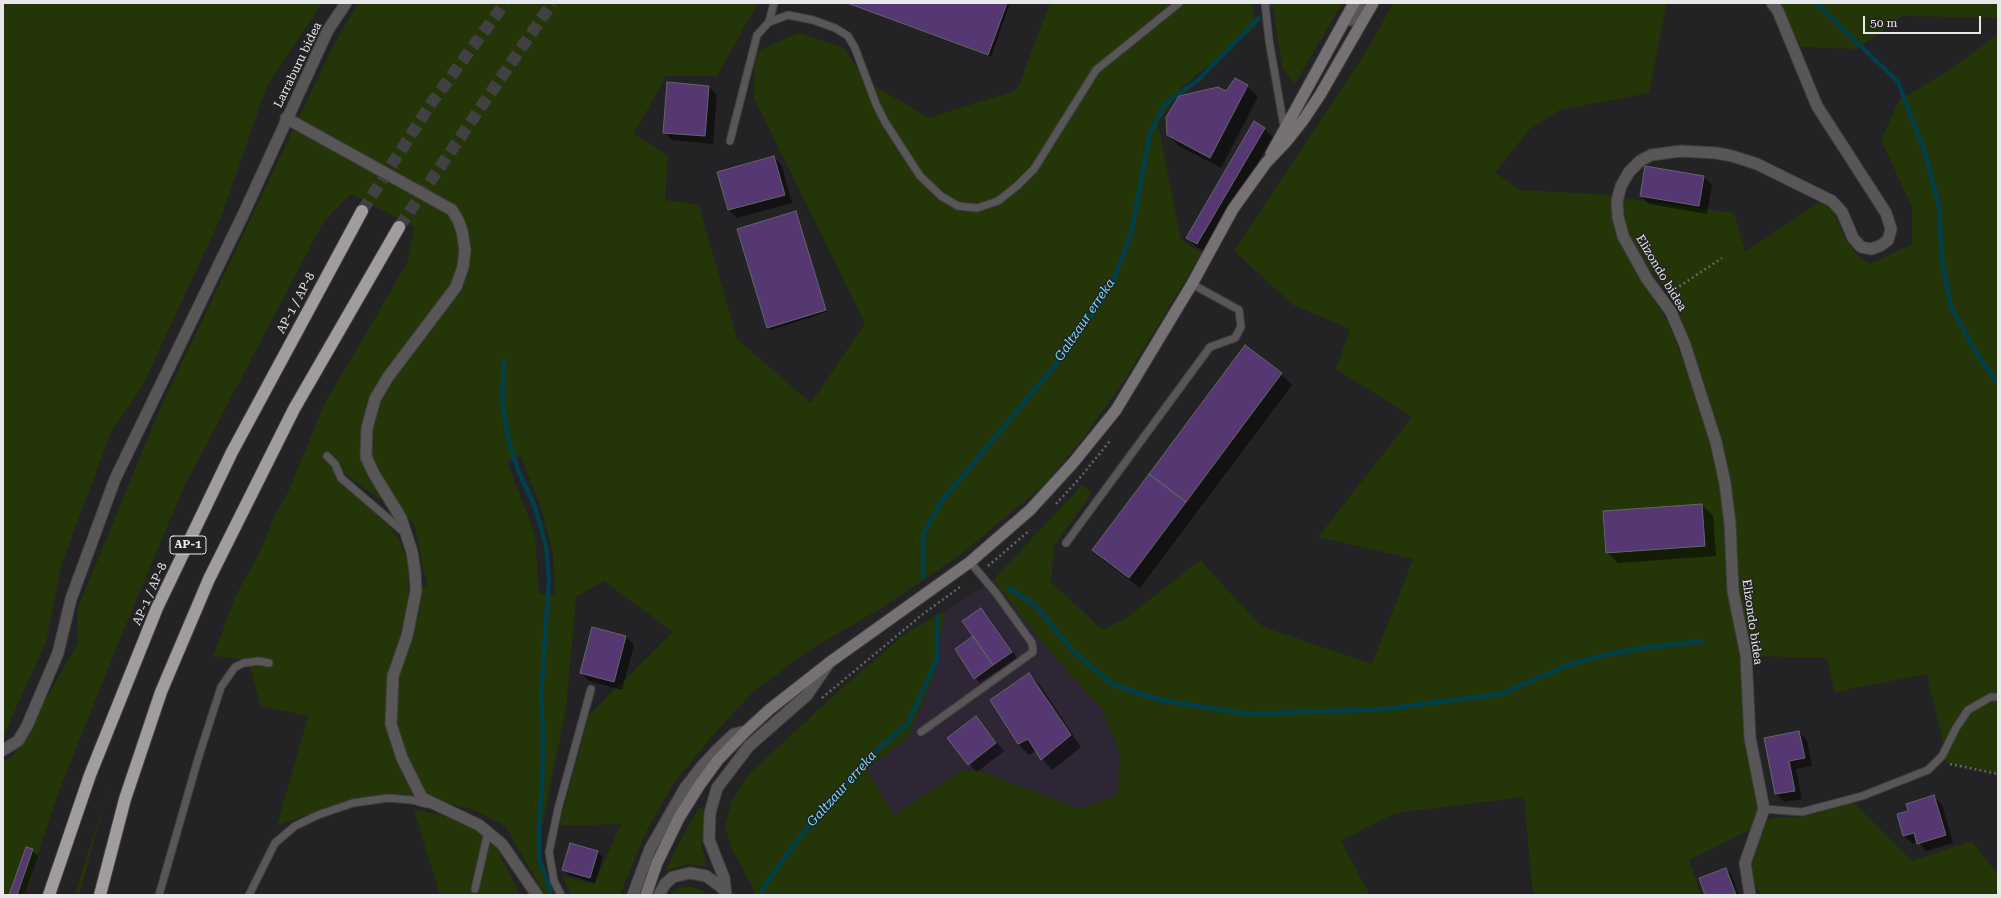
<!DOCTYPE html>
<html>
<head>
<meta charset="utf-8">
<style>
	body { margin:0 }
	#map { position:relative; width:2001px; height:898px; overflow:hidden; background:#232225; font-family:"Roboto Serif",serif }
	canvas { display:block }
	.frame { position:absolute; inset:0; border:4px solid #e8e7e9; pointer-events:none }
	.scale { position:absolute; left:1863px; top:16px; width:118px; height:18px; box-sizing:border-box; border:2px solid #e8e7e9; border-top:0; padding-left:5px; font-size:12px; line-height:14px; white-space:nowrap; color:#e8e7e9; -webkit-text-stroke:3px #232225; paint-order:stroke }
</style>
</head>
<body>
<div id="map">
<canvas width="2001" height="898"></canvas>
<div class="frame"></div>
<div class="scale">50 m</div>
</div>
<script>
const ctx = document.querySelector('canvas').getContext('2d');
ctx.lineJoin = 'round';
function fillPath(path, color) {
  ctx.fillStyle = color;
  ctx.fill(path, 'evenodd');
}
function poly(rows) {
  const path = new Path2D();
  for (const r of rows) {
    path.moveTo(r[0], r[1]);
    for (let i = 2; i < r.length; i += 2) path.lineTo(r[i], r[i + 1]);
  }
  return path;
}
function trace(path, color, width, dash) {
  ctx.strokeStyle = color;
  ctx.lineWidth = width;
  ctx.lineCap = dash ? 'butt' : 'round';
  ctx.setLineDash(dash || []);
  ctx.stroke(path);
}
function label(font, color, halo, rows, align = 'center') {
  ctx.font = font + ' "Roboto Serif",serif';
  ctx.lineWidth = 3;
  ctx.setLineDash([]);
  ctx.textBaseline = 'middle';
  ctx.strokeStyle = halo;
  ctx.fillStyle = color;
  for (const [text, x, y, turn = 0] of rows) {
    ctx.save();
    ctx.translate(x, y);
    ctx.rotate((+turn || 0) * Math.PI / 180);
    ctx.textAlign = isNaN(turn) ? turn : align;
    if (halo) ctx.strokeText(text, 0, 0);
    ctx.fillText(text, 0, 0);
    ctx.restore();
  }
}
fillPath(poly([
	[993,580,1051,653,1103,711,1119,752,1118,795,1080,809,978,770,960,772,894,815,866,769,908,737,932,682,945,611]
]), '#2e2635');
fillPath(poly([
	[3,3,322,3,267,86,222,215,142,387,111,432,61,566,46,642,3,737],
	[358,3,758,3,717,76,666,76,634,134,668,155,665,200,699,205,737,339,811,403,865,323,754,98,755,52,798,33,844,48,865,80,929,118,1017,90,1050,3,1252,3,1256,27,1183,86,1158,123,1181,240,1202,253,1125,379,1082,440,1043,486,960,555,880,609,808,651,753,692,713,735,671,787,645,834,620,895,570,895,563,876,594,884,621,824,559,826,589,715,673,632,604,581,576,597,566,709,538,847,553,895,545,895,505,826,472,809,403,794,350,799,277,826,308,716,261,706,248,660,213,656,236,595,260,552,275,515,289,490,324,405,407,263,415,227,351,194,324,221,183,489,118,644,57,796,24,895,3,895,3,761,12,757,78,643,77,610,159,411,333,46],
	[521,456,541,508,553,554,555,595,539,594,535,534,507,462],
	[342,472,414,523,427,585,408,596,409,565,400,541,389,526,335,477],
	[1272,3,1342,3,1295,84,1283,69],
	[1393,3,1667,3,1649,93,1560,110,1530,129,1495,172,1520,190,1613,195,1613,218,1643,282,1669,324,1698,400,1719,474,1725,516,1730,605,1739,651,1746,741,1759,808,1751,829,1689,860,1701,895,1533,895,1524,797,1395,813,1341,841,1370,895,755,895,754,890,731,847,725,826,733,798,751,772,842,688,906,633,945,611,932,682,908,737,866,769,894,815,960,772,978,770,1080,809,1118,795,1119,752,1103,711,1051,653,993,580,1082,485,1092,493,1054,546,1051,582,1103,630,1129,616,1200,560,1261,626,1372,664,1413,559,1318,537,1412,417,1336,369,1350,329,1293,305,1234,251,1369,47],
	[1779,3,1998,3,1998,18,1902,16,1857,49,1801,47],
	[1998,34,1998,773,1946,763,1943,742,1927,674,1835,692,1827,658,1751,656,1737,583,1720,441,1675,298,1654,276,1635,246,1625,225,1621,209,1623,198,1734,213,1745,252,1821,201,1834,212,1844,237,1857,255,1870,264,1912,244,1912,207,1881,140,1899,100,1948,71],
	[111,779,79,895,75,895],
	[1852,801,1912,861,1971,841,1998,874,1998,895,1761,895,1755,884,1751,864,1765,821,1774,817,1801,817],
	[699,808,704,809,702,847,707,866,687,864,666,871,677,846],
	[414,810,441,815,469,826,495,845,520,895,440,895],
	[692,887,704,891,707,895,670,895,679,888]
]), '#243508');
fillPath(poly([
	[845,3,1010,3,991,57],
	[1247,86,1258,97,1221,168,1179,146,1168,135,1227,93],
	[709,87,717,95,713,144,672,140,664,132],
	[1264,129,1273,137,1205,252,1195,246,1187,237],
	[774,157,782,166,792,203,737,218,729,210,718,173],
	[1646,167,1704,177,1712,185,1707,214,1649,204,1641,196],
	[795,212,798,215,827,312,771,330,768,327],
	[1281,374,1292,385,1140,588,1104,561,1093,550],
	[1702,505,1713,516,1716,556,1618,563,1607,553],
	[980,610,989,618,1019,661,1002,673,999,670,980,683,975,678,974,637],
	[626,637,634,645,622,690,589,681,581,673],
	[1029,674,1040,685,1081,747,1052,770,1036,751,1029,755,1018,744,991,700],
	[976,718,1004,751,977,772,969,764],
	[1799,732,1807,740,1812,766,1796,769,1802,799,1784,802,1776,794,1765,739],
	[1934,796,1942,805,1953,843,1926,851,1918,842,1913,844,1904,836,1909,811],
	[32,850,38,856,24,895,10,895],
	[597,851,603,857,595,883,569,875,564,870],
	[1726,869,1731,874,1739,895,1707,895]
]), '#0007');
trace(poly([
	[1816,3,1898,82,1925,153,1939,206,1942,261,1951,307,1980,359,1998,383],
	[1270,5,1270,3],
	[504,361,502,401,508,438,518,470,535,507,546,546,549,579,541,695,543,734,542,787,539,820,539,858,552,895],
	[923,577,923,535,941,502,1071,346,1111,286,1131,234,1150,133,1165,104,1197,81,1259,18],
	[1009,588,1035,605,1072,650,1112,684,1159,700,1249,714,1385,709,1501,694,1568,665,1600,656,1643,648,1702,641],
	[761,895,764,886,799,838,867,759,908,723,937,659,937,617]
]), '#013f4a', 4.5);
const building = poly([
	[847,3,1007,3,988,55,847,3],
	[1235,78,1248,85,1210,158,1167,135,1166,117,1179,96,1218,87,1226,91,1235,78],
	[667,82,709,86,705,136,663,133,667,82],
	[1254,121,1265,128,1197,244,1186,238,1254,121],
	[774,156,785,195,728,210,717,172,774,156],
	[1645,166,1704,176,1699,206,1640,196,1645,166],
	[796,211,826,310,767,328,737,229,796,211],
	[1245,345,1282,373,1186,502,1149,474,1245,345],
	[1149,474,1186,502,1129,578,1092,550,1149,474],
	[1702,504,1705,546,1606,553,1603,511,1702,504],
	[981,608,1012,652,993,665,962,621,981,608],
	[592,627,626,636,614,682,580,673,592,627],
	[973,636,993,665,974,679,955,649,973,636],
	[1029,673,1071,735,1041,760,1028,739,1018,744,990,700,1029,673],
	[976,716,996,743,968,765,947,738,976,716],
	[1799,731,1805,758,1789,761,1795,791,1775,794,1764,738,1799,731],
	[1934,795,1946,835,1917,844,1914,833,1903,836,1897,814,1908,811,1906,804,1934,795],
	[570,843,598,851,590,878,562,870,570,843],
	[26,847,33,849,17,895,9,895,26,847],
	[1726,868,1736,895,1705,895,1699,878,1726,868]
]);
fillPath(building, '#553871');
trace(building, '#666569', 1);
trace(poly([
	[362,211,432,102,505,3],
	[399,227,552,3]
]), '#414042', 12, [12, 6]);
const service = poly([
	[1265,3,1269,40,1284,127],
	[769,22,774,3],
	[730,141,757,35,769,22,788,15,813,20,835,28,848,36,855,48,876,104,885,122,920,176,941,196,958,206,977,208,998,201,1017,186,1034,169,1096,70,1179,3],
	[327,456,335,464,341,478,405,533],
	[1066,543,1210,347,1235,338,1241,327,1239,310,1192,284],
	[921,732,1033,652,1032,643,996,593,970,562],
	[1764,809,1802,812,1862,796,1928,770,1942,756,1956,728,1968,710,1991,697,1998,697],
	[475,889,488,832],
	[159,895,198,759,221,687,235,667,244,663,258,661,269,663],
	[249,895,275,843,295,826,318,815,353,803,388,798,412,800,427,804],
	[561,895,554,881,549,852,558,809,591,689]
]);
const minor = poly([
	[286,118,452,210,458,220,462,231,465,250,463,267,456,287,388,377,375,399,367,428,366,457,374,474,401,518,412,552,415,572,416,591,407,636,393,676,391,724,402,758,422,798,479,825,502,844,537,895],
	[3,750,18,741,27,726,58,653,71,599,115,479,243,215,328,30,346,3],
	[1750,895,1745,863,1764,809,1750,738,1746,655,1733,591,1730,523,1725,483,1716,442,1685,345,1671,312,1647,279,1623,236,1618,217,1617,201,1621,186,1629,172,1640,161,1651,155,1681,151,1716,153,1732,156,1757,164,1832,201,1842,212,1853,238,1861,247,1871,249,1880,246,1888,240,1891,229,1886,213,1817,106,1778,11,1772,3]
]);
const tertiary = poly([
	[1351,20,1360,3],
	[633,895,650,849,685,788,703,765,719,748,734,734,746,731],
	[659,895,665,884,673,877,690,873,706,876,720,886,726,893],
	[726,895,724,878,709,840,710,813,717,788,749,746,807,695,829,663]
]);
const secondary = poly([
	[1271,154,1354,3],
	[646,895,657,863,679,818,699,786,718,760,746,731,770,709,830,662,970,562,1030,510,1073,463,1116,410,1192,284,1233,209,1266,163,1286,142,1304,119,1320,95,1373,3]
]);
const motorway = poly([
	[49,895,90,775,157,608,232,452,362,211],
	[100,895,125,799,161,692,209,579,294,409,399,227]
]);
trace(service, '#3f3e40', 9);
trace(minor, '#3f3e40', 13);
trace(tertiary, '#3f3e40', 13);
trace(secondary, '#3f3e40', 13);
trace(motorway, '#3f3e40', 14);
trace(poly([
	[1671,292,1722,258],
	[1056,504,1078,480,1110,441],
	[988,566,1030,530],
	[822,698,923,614,960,587],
	[1950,764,1998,774]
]), '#656466', 2.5, [2, 3]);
trace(service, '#585656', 7);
trace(minor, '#585656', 11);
trace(tertiary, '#585656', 11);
trace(secondary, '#767273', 11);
trace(motorway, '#a29d9d', 12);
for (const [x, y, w] of [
	[188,545,36]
]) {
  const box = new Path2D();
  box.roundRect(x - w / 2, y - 9, w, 18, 3);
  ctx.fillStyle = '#232225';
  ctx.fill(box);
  trace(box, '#e8e7e9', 1);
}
label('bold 11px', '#e8e7e9', null, [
	["AP-1",188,545]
]);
label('12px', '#e8e7e9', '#232225', [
	["Larraburu bidea",298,65,-64],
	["Elizondo bidea",1661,273,59],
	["AP-1 / AP-8",296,303,-62],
	["AP-1 / AP-8",150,594,-66],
	["Elizondo bidea",1752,622,82]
]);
label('italic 13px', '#76dff7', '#232225', [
	["Galtzaur erreka",1085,320,-56],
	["Galtzaur erreka",842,789,-48]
]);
</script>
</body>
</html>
